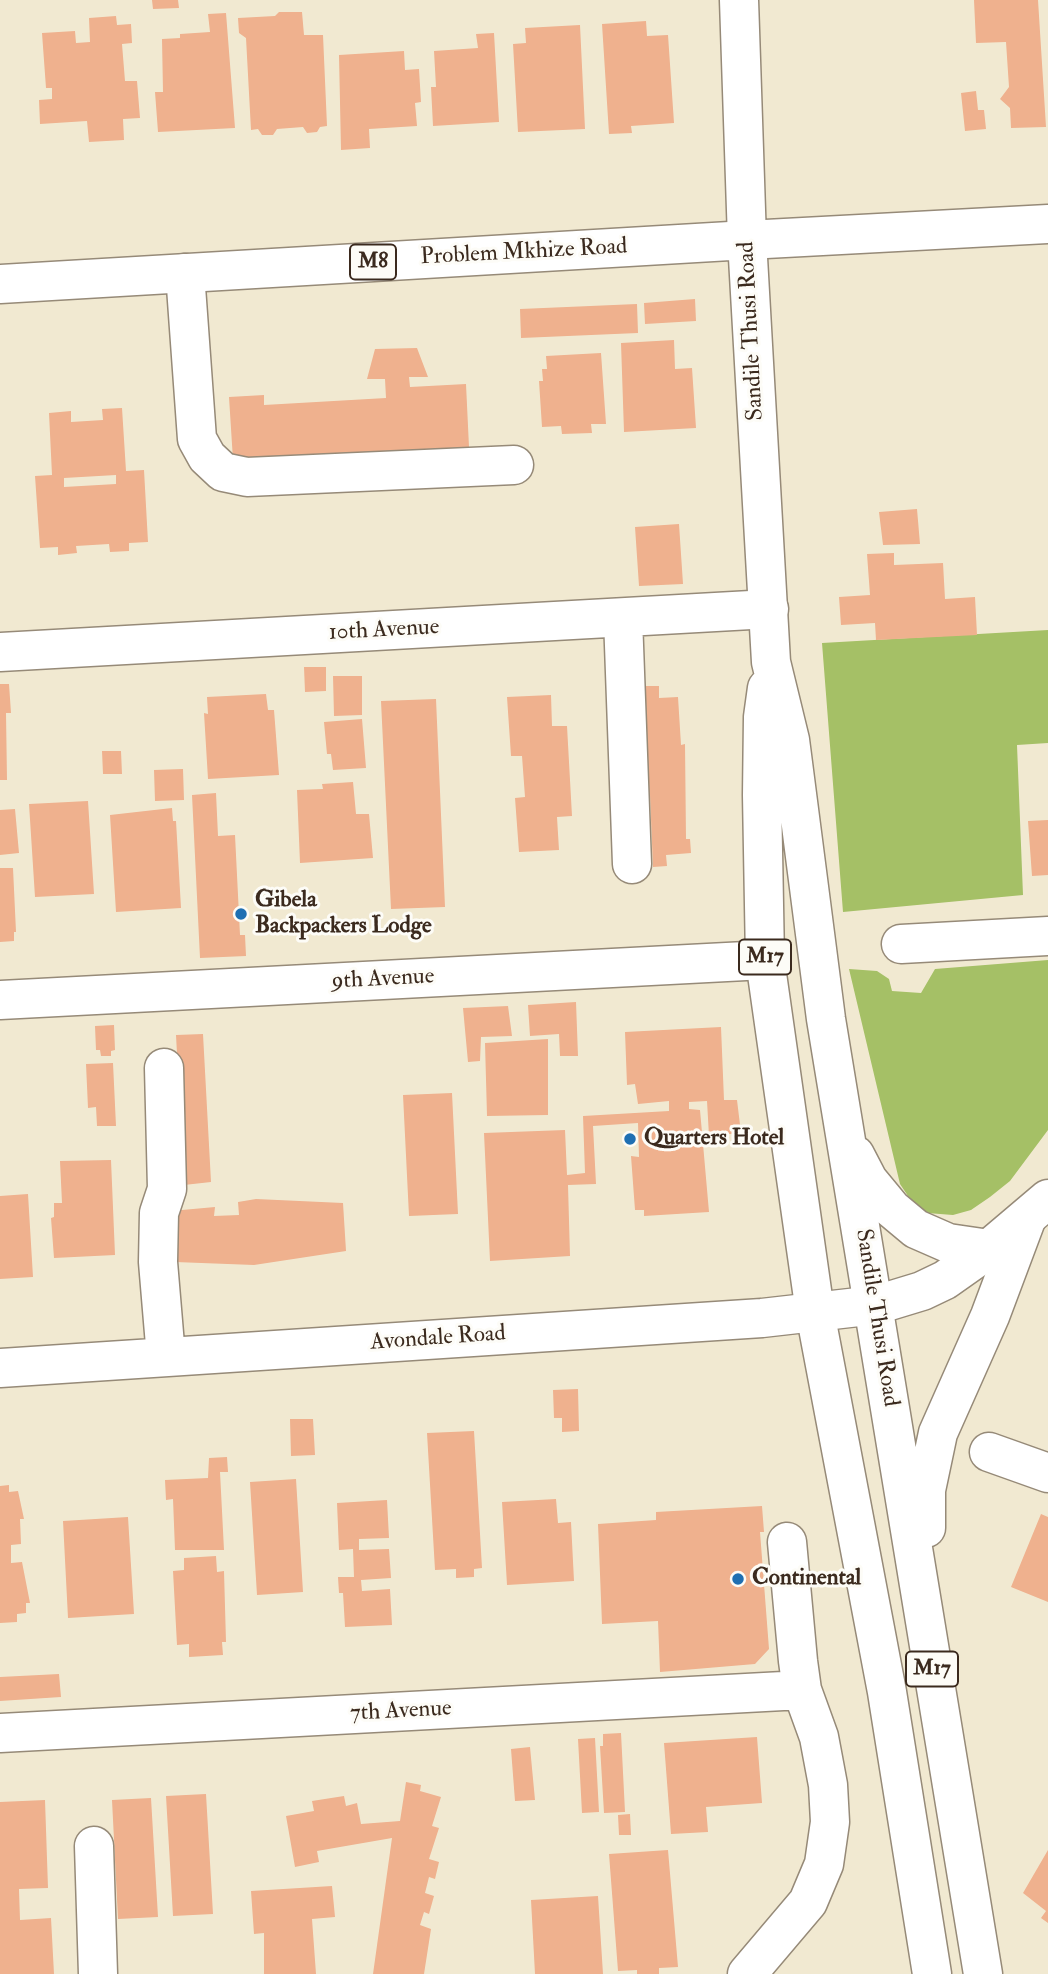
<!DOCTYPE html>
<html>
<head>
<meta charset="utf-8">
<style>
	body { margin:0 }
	canvas { display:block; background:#f1e9d1 }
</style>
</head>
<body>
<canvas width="1048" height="1974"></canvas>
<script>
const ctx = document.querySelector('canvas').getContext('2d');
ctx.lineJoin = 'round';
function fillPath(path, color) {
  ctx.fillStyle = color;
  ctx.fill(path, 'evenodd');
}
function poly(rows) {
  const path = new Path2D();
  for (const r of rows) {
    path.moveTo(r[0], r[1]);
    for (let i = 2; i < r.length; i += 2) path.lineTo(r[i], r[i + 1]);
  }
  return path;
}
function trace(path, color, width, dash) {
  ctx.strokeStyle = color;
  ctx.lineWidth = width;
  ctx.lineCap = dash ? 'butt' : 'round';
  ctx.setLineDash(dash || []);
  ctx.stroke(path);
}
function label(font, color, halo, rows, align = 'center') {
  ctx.font = font + ' "IM FELL Double Pica",serif';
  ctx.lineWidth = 6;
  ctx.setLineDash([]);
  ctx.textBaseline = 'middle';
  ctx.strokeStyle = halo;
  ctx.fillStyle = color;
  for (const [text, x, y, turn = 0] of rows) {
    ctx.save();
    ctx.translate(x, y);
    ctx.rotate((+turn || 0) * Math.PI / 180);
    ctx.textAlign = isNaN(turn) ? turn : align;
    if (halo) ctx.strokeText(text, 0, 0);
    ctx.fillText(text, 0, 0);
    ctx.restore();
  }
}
fillPath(poly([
	[1048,630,1048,743,1017,745,1023,895,843,912,822,643],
	[1048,960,1048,1130,1010,1181,990,1197,971,1210,953,1215,927,1213,912,1202,900,1184,849,969,877,971,889,979,892,991,921,993,935,969]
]), '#a5c066');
fillPath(poly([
	[152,0,178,0,179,8,153,9],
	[974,0,1038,0,1046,127,1011,128,1010,108,1000,99,1009,87,1006,42,976,43],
	[279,12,302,12,304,35,323,35,327,126,320,127,317,132,307,133,303,127,277,129,273,135,262,135,258,129,251,130,246,38,239,33,238,18,275,16],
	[226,13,235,128,158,132,155,92,163,92,162,39,180,38,180,34,210,32,208,14],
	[116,16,117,25,131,24,132,43,122,44,125,81,137,81,140,118,123,119,124,140,89,142,87,121,40,124,39,100,52,99,52,88,46,88,42,33,75,31,76,43,90,42,89,18],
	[646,21,647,36,668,35,674,123,631,126,632,133,609,134,602,24],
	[580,25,585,129,518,132,513,44,526,43,525,28],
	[494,33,499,122,433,126,431,87,436,87,434,51,478,48,476,34],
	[404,51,405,70,419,69,421,102,415,103,417,126,369,129,370,148,341,150,339,55],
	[976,91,978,110,984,110,986,129,965,131,961,93],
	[695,299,696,321,645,324,644,303],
	[637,304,638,333,521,338,520,309],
	[674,340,675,369,692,368,696,428,624,432,621,343],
	[417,348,428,377,409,377,410,387,466,384,469,447,233,460,229,397,264,395,264,405,386,398,385,379,367,379,375,349],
	[601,353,606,424,591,424,592,433,562,434,561,426,542,427,539,381,543,381,542,369,547,369,546,356],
	[122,408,126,471,144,470,148,542,129,543,129,551,110,552,109,544,76,546,77,553,58,555,58,547,40,548,35,476,52,475,49,413,71,411,71,422,103,420,102,409],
	[116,475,116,484,64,487,64,478],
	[917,509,920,544,883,545,879,512],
	[679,524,683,584,639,586,635,527],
	[894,553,894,565,943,563,945,599,975,597,977,635,876,640,875,623,841,625,839,597,870,595,867,554],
	[304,667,326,667,326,691,305,692],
	[333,676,362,676,362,715,334,716],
	[0,684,9,684,11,713,6,713,7,780,0,780],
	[645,686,659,686,659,698,678,697,681,745,685,744,686,839,690,839,691,853,666,855,667,866,653,867,650,795,645,795,632,698,646,698],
	[266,694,268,710,274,710,279,775,208,779,204,713,208,714,207,697],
	[551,695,552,726,567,726,572,816,557,817,559,850,519,852,515,798,525,797,522,756,511,756,507,697],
	[436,699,445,907,391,909,381,701],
	[362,719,366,768,333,770,331,754,327,754,324,722],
	[102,751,121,751,122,774,103,774],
	[183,769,184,800,155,801,154,770],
	[353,782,356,814,369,814,373,858,300,863,297,790,323,789,322,784],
	[216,793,218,836,235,835,240,935,245,935,246,956,200,958,192,795],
	[88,801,94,894,35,897,29,804],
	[172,808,173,821,176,821,181,908,116,912,110,815],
	[15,809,19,853,0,855,0,810],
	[1048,820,1048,875,1032,876,1028,821],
	[0,868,13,868,16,932,14,932,14,941,0,942],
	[576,1002,578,1056,560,1056,559,1034,530,1036,528,1005],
	[508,1006,512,1036,481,1037,480,1061,468,1062,463,1008],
	[114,1025,115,1050,111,1051,111,1056,101,1056,100,1050,96,1050,95,1026],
	[721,1027,724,1100,737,1100,741,1133,709,1136,707,1101,689,1102,689,1109,700,1110,709,1212,644,1216,644,1210,635,1210,631,1156,639,1157,638,1123,593,1126,596,1184,568,1185,570,1256,490,1261,484,1133,565,1130,567,1175,585,1173,583,1116,669,1111,669,1101,638,1104,635,1084,627,1085,625,1032],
	[203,1034,211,1182,184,1185,176,1035],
	[548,1039,548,1115,487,1116,485,1043],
	[113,1063,116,1126,97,1126,96,1107,88,1108,86,1064],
	[452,1093,458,1214,409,1216,403,1095],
	[111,1160,115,1255,54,1258,51,1218,54,1217,54,1203,62,1203,60,1161],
	[28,1194,33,1277,0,1279,0,1196],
	[256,1199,343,1203,346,1251,254,1265,175,1262,171,1211,215,1207,214,1216,239,1215,238,1202],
	[578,1389,579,1431,562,1432,562,1418,554,1418,553,1390],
	[290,1419,313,1419,315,1455,291,1456],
	[474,1431,482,1568,474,1569,474,1577,456,1578,456,1569,435,1570,427,1433],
	[227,1457,228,1472,220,1472,224,1550,175,1550,173,1499,166,1500,165,1480,208,1478,209,1458],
	[296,1479,303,1592,257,1595,250,1482],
	[9,1485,9,1492,18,1491,24,1519,20,1519,21,1544,11,1545,11,1563,22,1562,30,1603,26,1603,26,1613,17,1614,17,1622,0,1623,0,1486],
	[556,1499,558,1523,571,1522,574,1581,507,1585,502,1502],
	[387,1500,389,1538,359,1539,359,1550,389,1549,391,1578,361,1580,362,1591,390,1589,392,1625,345,1627,343,1593,339,1593,338,1577,354,1577,353,1549,339,1550,337,1503],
	[762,1506,764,1532,760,1532,769,1649,755,1664,660,1672,658,1621,602,1624,598,1524,656,1520,656,1512],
	[1041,1514,1048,1517,1048,1602,1011,1587],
	[128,1517,134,1614,68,1618,63,1521],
	[216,1556,217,1572,224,1571,226,1642,222,1642,223,1655,189,1657,189,1644,177,1645,173,1571,184,1570,184,1558],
	[59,1674,61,1697,0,1701,0,1677],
	[621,1733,625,1812,604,1813,600,1746,603,1746,603,1734],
	[757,1737,762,1803,706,1807,708,1832,671,1834,664,1743],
	[595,1738,599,1812,582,1813,578,1739],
	[530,1747,535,1800,515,1801,511,1749],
	[406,1782,421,1785,420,1791,441,1797,432,1826,439,1828,429,1859,439,1862,435,1879,429,1877,425,1893,434,1896,429,1914,424,1912,420,1925,431,1929,424,1974,373,1974,392,1838,317,1851,319,1862,295,1867,286,1816,314,1811,312,1801,344,1796,346,1806,357,1803,361,1824,400,1821],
	[206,1794,213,1914,173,1916,166,1796],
	[151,1798,158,1917,118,1919,112,1800],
	[45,1800,48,1888,19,1889,20,1920,51,1918,54,1974,0,1974,0,1802],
	[630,1814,631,1835,619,1835,618,1815],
	[668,1850,678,1967,659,1968,659,1974,637,1974,637,1970,618,1971,609,1854],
	[1048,1850,1048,1923,1041,1918,1046,1911,1023,1893],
	[332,1886,335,1917,312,1919,316,1974,264,1974,264,1933,254,1934,251,1891],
	[598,1896,603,1974,535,1974,531,1900]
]), '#efb18e');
const minor = poly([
	[739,0,747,240,1048,224],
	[185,273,197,439,207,457,223,472,247,477,514,465],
	[623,618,632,864],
	[0,652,769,609],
	[901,944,1048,936],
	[0,1000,765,960],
	[164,1068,167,1189,159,1213,158,1262,166,1357],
	[0,1368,762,1318,876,1305,922,1291,945,1280,989,1249,1048,1199],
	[989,1452,1048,1473],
	[0,1733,802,1690],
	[94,1846,98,1974],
	[747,1974,808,1902,824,1864,830,1822,828,1785,819,1737,802,1690,798,1661,787,1542]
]);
const major = poly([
	[0,284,747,240,771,662,790,740,826,1019,983,1974],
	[767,688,763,717,762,795,765,960,815,1312,887,1692,932,1974],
	[855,1155,868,1180,892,1209,916,1229,948,1243,989,1249],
	[926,1528,926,1490,938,1433,990,1316,1026,1220]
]);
trace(minor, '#968a78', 41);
trace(major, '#968a78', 41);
trace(minor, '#fff', 38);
trace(major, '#fff', 38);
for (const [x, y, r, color] of [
	[241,914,7,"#1f6fb2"],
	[630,1139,7,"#1f6fb2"],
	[738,1579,7,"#1f6fb2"]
]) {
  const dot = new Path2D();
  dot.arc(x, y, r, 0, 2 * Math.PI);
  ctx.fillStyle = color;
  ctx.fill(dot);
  trace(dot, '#fdfcf7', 2.5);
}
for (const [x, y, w] of [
	[373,262,46],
	[765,957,52],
	[932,1669,52]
]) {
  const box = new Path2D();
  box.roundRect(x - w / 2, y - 17.5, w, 35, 5);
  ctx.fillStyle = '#fdfcf7';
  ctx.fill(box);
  trace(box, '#3b2a1e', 2);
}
label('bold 21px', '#3b2a1e', null, [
	["M8",373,262],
	["M17",765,957],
	["M17",932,1669]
]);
label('23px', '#3b2a1e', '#fdfcf7', [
	["Problem Mkhize Road",524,253,-3],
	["Sandile Thusi Road",752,331,-93],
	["10th Avenue",384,631,-3],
	["9th Avenue",383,980,-3],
	["Sandile Thusi Road",876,1318,81],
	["Avondale Road",438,1339,-4],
	["7th Avenue",401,1712,-3]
]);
label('bold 23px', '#3b2a1e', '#fdfcf7', [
	["Gibela",255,901],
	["Backpackers Lodge",255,927],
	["Quarters Hotel",644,1139],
	["Continental",752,1579]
], 'left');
</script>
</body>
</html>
